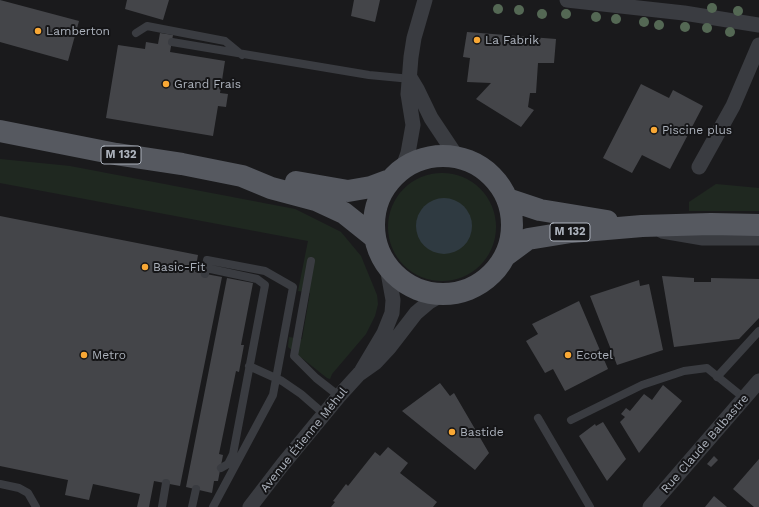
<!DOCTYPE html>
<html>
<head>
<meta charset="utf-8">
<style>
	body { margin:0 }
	canvas { display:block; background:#1a1a1c }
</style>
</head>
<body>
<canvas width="759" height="507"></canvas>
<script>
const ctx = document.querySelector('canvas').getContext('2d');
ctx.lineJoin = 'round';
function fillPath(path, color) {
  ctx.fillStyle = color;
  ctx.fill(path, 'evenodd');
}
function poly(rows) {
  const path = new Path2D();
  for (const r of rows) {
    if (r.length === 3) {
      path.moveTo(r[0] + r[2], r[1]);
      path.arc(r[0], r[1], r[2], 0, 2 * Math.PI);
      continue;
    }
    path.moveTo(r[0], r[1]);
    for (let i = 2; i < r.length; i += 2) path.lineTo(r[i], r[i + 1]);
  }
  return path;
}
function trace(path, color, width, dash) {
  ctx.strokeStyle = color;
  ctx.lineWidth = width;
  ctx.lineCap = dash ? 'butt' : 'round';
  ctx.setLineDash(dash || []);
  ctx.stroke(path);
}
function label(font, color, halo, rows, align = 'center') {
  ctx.font = font + ' "Work Sans",sans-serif';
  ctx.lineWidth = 4;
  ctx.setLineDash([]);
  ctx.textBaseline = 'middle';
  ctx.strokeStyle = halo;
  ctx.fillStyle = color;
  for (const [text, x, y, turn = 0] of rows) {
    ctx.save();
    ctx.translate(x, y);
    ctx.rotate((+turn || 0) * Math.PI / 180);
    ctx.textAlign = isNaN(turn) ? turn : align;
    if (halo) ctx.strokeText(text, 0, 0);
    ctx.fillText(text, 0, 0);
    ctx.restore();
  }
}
fillPath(poly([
	[0,159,70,166,295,209,341,232,361,256,377,295,378,304,375,316,366,334,332,374,330,379,327,378,288,347,289,337,302,339,310,293,298,291,308,241,0,183],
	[442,227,54],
	[716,184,759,188,759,211,689,211,689,202]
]), '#1f2820');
fillPath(poly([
	[444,226,28]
]), '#2f3a41');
fillPath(poly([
	[0,0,79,21,68,61,0,42],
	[127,0,169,0,163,20,125,9],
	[354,0,380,0,375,22,351,16],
	[467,32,556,39,554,63,538,63,536,93,530,93,528,107,534,110,521,127,476,99,491,83,467,82,470,58,463,57],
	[160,33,173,35,170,52,225,61,220,93,228,94,226,107,218,106,213,136,106,118,118,45,145,49,146,42,158,44],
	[641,84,669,98,673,90,703,106,670,169,642,155,632,173,603,158],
	[0,216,198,255,195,272,222,277,180,486,154,481,149,507,137,507,140,494,93,484,89,500,65,495,68,480,0,466],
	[662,276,694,278,694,282,711,282,711,278,759,279,759,318,739,339,674,347],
	[227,278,253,283,241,345,244,345,239,372,236,371,219,454,223,455,218,481,214,481,212,493,186,487],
	[639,280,640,286,649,284,663,350,617,365,590,296],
	[579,301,608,369,565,391,553,369,545,373,526,341,538,334,532,324],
	[440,383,450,396,454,393,489,453,475,470,402,411],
	[663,385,682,401,639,453,620,422,625,417,621,414,626,408,630,411,644,394,652,400],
	[603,422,626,459,607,481,579,436,595,424,596,426],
	[388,447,408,463,400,473,437,502,433,507,331,507,335,502,333,501,346,484,348,486,375,452,380,456],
	[714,456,718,460,711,467,707,464],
	[759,459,759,507,754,507,733,489],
	[714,496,727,507,705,507]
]), '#444549');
trace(poly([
	[136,33,147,26,225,41,242,55],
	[172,42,369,75,411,79],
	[311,261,294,356,316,378,339,396],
	[206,268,257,279,265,285,233,454,228,464,221,468],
	[205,274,207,260,265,271,293,287,273,395,213,507],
	[249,366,282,381,301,394,324,414],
	[717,377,759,331],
	[538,418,590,507],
	[571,420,642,385,684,371,707,368,744,398],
	[0,484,19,488,28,493,36,507],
	[162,507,166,483],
	[192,507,196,489]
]), '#3a3c41', 8);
trace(poly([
	[567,0,684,13,759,25],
	[411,79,417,89,431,118,457,157],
	[403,167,408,153,413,125,408,94,411,57,414,38,425,0],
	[699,167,733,106,759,45],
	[662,231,703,238,759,238],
	[362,370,384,333,392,313,393,300,387,267],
	[250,507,283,464,339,396,359,374,376,362,389,348,416,313,429,302,443,294],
	[650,507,759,381]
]), '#3a3c41', 15);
trace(poly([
	[0,131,116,154,182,164,242,176,271,188,316,200,344,213,374,237],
	[443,225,69],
	[296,182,348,191,371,187,387,181],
	[507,199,540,210,607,221],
	[505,256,528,239,571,232,642,226,711,224,759,225]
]), '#565960', 22);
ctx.fillStyle = '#546854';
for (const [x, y] of [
	[712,8],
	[498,9],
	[519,10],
	[738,11],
	[542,14],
	[566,14],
	[596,17],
	[616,19],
	[644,22],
	[659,25],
	[685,27],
	[707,28],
	[730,32]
]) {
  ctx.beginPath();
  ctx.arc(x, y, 5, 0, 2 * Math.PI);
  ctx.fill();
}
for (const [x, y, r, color] of [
	[38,31,4,"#f9a835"],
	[477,40,4,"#f9a835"],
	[166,84,4,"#f9a835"],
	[654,130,4,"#f9a835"],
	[145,267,4,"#f9a835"],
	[84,355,4,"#f9a835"],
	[568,355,4,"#f9a835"],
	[452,432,4,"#f9a835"]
]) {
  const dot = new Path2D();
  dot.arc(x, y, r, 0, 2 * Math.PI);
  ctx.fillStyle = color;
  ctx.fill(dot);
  trace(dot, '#151517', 1.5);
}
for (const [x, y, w] of [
	[121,155,40],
	[570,232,40]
]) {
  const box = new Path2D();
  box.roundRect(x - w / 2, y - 9, w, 18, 3);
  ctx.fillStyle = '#151517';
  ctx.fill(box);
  trace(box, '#acb2bc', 1);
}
label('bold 11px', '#acb2bc', null, [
	["M 132",121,155],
	["M 132",570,232]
]);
label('12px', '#acb2bc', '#151517', [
	["Lamberton",46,31],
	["La Fabrik",485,40],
	["Grand Frais",174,84],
	["Piscine plus",662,130],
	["Basic-Fit",153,267],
	["Metro",92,355],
	["Ecotel",576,355],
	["Bastide",460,432]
], 'left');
label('12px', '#acb2bc', '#151517', [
	["Avenue Étienne Méhul",304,440,-51],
	["Rue Claude Balbastre",705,444,-49]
]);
</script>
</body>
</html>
